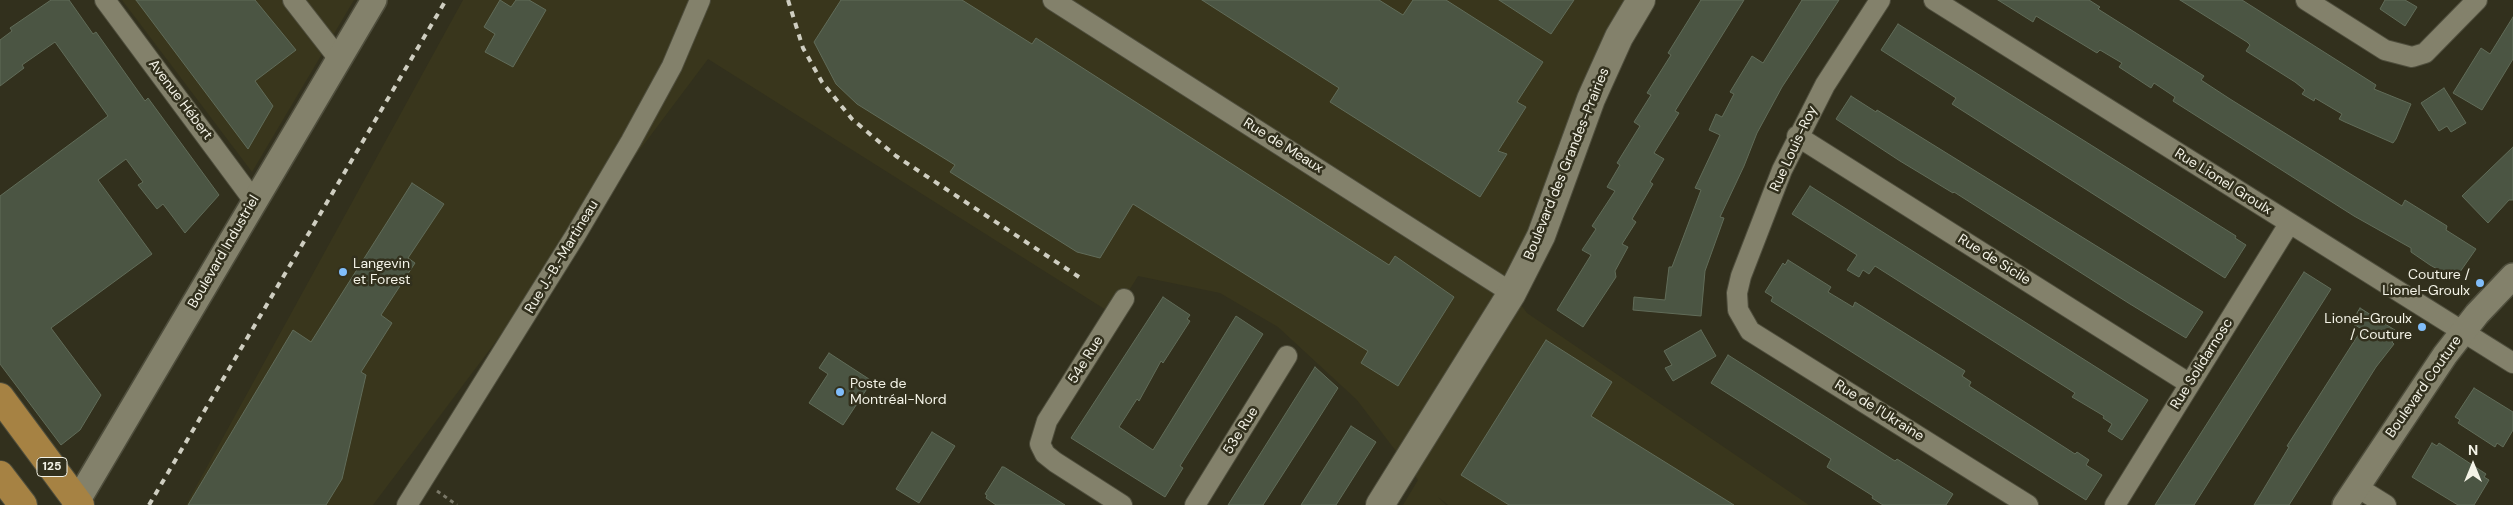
<!DOCTYPE html>
<html>
<head>
<meta charset="utf-8">
<style>
	body { margin:0 }
	#map { position:relative; width:2513px; height:505px; overflow:hidden; background:#32301d; font-family:"DM Sans",sans-serif }
	canvas { display:block }
	.north { position:absolute; left:2448px; top:440px; width:50px; height:50px; -webkit-text-stroke:4px #32301d; paint-order:stroke; rotate:0deg; font-size:14px; font-weight:700; line-height:20px; text-align:center; color:#f4f3e7 }
	.north::after { content:''; display:block; margin:auto; width:18px; height:22px; background:#f4f3e7; clip-path:polygon(50% 0,100% 100%,50% 72%,0 100%) }
</style>
</head>
<body>
<div id="map">
<canvas width="2513" height="505"></canvas>
<div class="north">N</div>
</div>
<script>
const ctx = document.querySelector('canvas').getContext('2d');
ctx.lineJoin = 'round';
function fillPath(path, color) {
  ctx.fillStyle = color;
  ctx.fill(path, 'evenodd');
}
function poly(rows) {
  const path = new Path2D();
  for (const r of rows) {
    path.moveTo(r[0], r[1]);
    for (let i = 2; i < r.length; i += 2) path.lineTo(r[i], r[i + 1]);
  }
  return path;
}
function trace(path, color, width, dash) {
  ctx.strokeStyle = color;
  ctx.lineWidth = width;
  ctx.lineCap = dash ? 'butt' : 'round';
  ctx.setLineDash(dash || []);
  ctx.stroke(path);
}
function label(font, color, halo, rows, align = 'center') {
  ctx.font = font + ' "DM Sans",sans-serif';
  ctx.lineWidth = 5;
  ctx.setLineDash([]);
  ctx.textBaseline = 'middle';
  ctx.strokeStyle = halo;
  ctx.fillStyle = color;
  for (const [text, x, y, turn = 0] of rows) {
    ctx.save();
    ctx.translate(x, y);
    ctx.rotate((+turn || 0) * Math.PI / 180);
    ctx.textAlign = isNaN(turn) ? turn : align;
    if (halo) ctx.strokeText(text, 0, 0);
    ctx.fillText(text, 0, 0);
    ctx.restore();
  }
}
fillPath(poly([
	[122,0,354,0,252,172],
	[463,0,1638,0,1512,293,1527,313,1809,505,1448,505,1438,497,1446,505,1403,505,1418,480,1357,400,1278,327,1220,293,1138,276,1114,315,708,59,373,505,186,505]
]), '#39361c');
const building = poly([
	[51,0,69,0,93,34,96,32,145,101,148,98,219,195,185,233,163,204,157,209,138,185,143,182,126,159,98,180,152,254,51,328,101,395,80,430,61,445,0,364,0,196,108,116,55,42,22,65,24,68,0,86,0,40,12,31,10,28,51,0],
	[136,0,255,0,296,50,255,81,273,106,248,149,136,0],
	[500,0,511,7,516,0,529,0,546,10,513,67,485,52,495,34,484,27,500,0],
	[841,0,962,0,1032,44,1036,38,1389,265,1395,256,1454,297,1398,386,1361,363,1368,351,1133,204,1100,258,1077,252,950,172,955,165,857,104,836,84,814,42,841,0],
	[1202,0,1379,0,1403,15,1413,0,1446,0,1543,62,1517,102,1526,107,1498,151,1507,154,1480,197,1330,102,1339,88,1202,0],
	[1499,0,1574,0,1551,34,1499,0],
	[1701,0,1744,0,1675,111,1679,113,1654,153,1664,159,1650,182,1653,184,1632,219,1636,222,1622,244,1628,247,1615,271,1616,277,1583,327,1557,310,1591,255,1582,250,1596,229,1592,226,1615,191,1607,187,1620,165,1617,163,1640,126,1634,122,1651,95,1647,93,1671,55,1668,53,1701,0],
	[1802,0,1839,0,1782,87,1757,133,1744,166,1720,217,1724,218,1705,271,1701,316,1633,310,1634,297,1665,300,1669,267,1672,267,1701,190,1695,188,1720,135,1709,130,1716,114,1722,117,1734,94,1730,92,1752,56,1763,63,1802,0],
	[1998,0,2089,0,2100,7,2098,9,2204,76,2201,80,2230,99,2402,206,2405,200,2447,226,2446,230,2476,249,2455,279,2430,265,2411,252,2411,248,2354,216,2195,115,2173,101,2175,97,2154,83,2151,88,2119,67,2122,63,2100,50,2097,53,2036,16,2033,22,1998,0],
	[2180,0,2242,0,2376,85,2374,89,2411,104,2396,139,2393,143,2345,122,2339,119,2342,114,2315,98,2314,101,2302,94,2305,90,2295,82,2246,51,2250,45,2247,42,2180,0],
	[2385,0,2405,0,2417,7,2405,26,2380,9,2385,0],
	[2513,17,2513,59,2482,110,2453,93,2481,48,2490,54,2513,17],
	[1898,24,2236,236,2235,238,2246,245,2225,278,1952,104,1956,98,1881,50,1898,24],
	[2444,88,2466,123,2451,132,2447,126,2439,131,2421,103,2444,88],
	[1851,96,1876,112,1877,110,2203,312,2186,338,2130,304,1954,192,1953,193,1900,161,1836,119,1851,96],
	[2513,147,2513,200,2509,200,2488,223,2462,196,2513,147],
	[412,183,444,204,408,258,415,263,381,315,392,323,361,372,366,375,342,479,326,505,188,505,293,330,311,342,412,183],
	[1810,186,2148,400,2122,440,2108,431,2112,424,2103,418,2104,416,2072,397,2075,393,1875,266,1869,274,1863,270,1859,277,1847,270,1857,255,1792,214,1810,186],
	[1788,260,1831,287,1828,292,1853,307,1855,302,1965,371,1962,376,1971,382,1969,386,2075,454,2077,452,2089,460,2086,465,2102,475,2086,500,1771,301,1773,297,1765,292,1783,263,1785,265,1788,260],
	[2304,272,2331,289,2194,505,2155,505,2304,272],
	[1163,297,1190,315,1187,319,1190,321,1163,363,1161,361,1139,401,1137,399,1119,427,1153,450,1236,316,1263,334,1180,466,1183,468,1165,497,1071,438,1163,297],
	[2360,308,2398,332,2392,342,2394,344,2376,367,2289,505,2254,505,2289,447,2287,446,2362,329,2351,323,2360,308],
	[1701,330,1716,356,1673,381,1665,368,1672,365,1664,351,1701,330],
	[1546,340,1612,382,1591,416,1734,505,1509,505,1461,475,1546,340],
	[829,353,872,381,843,425,809,403,828,374,819,368,829,353],
	[1728,355,1895,461,1897,459,1953,494,1946,505,1883,505,1872,498,1873,496,1827,467,1831,459,1711,383,1728,355],
	[1315,367,1338,388,1310,432,1263,505,1228,505,1315,367],
	[2474,388,2513,412,2513,430,2503,447,2497,443,2495,447,2458,423,2460,420,2455,417,2474,388],
	[1351,426,1376,442,1336,505,1301,505,1351,426],
	[932,432,955,446,919,503,896,489,932,432],
	[2432,443,2437,446,2439,443,2486,474,2484,477,2489,480,2474,505,2458,505,2412,477,2432,443],
	[1002,467,1004,467,1065,505,996,505,986,498,987,495,985,494,1002,467]
]);
fillPath(building, '#4b5543');
trace(building, '#616c59', 1);
const minor = poly([
	[105,0,254,201],
	[293,0,339,59],
	[1053,0,1512,293],
	[1880,0,1825,85,1782,170,1741,276,1737,293,1738,310,1750,331,2028,505],
	[1934,0,2513,363],
	[2306,0,2385,50,2412,57,2425,53,2477,0],
	[1797,136,2190,384],
	[2357,487,2386,505],
	[407,505,575,236,631,141,672,66,700,0],
	[1122,505,1055,462,1045,454,1040,444,1047,421,1124,299],
	[1195,505,1287,356],
	[2115,505,2289,224]
]);
const tertiary = poly([
	[75,505,374,0],
	[2345,505,2445,355,2477,314,2513,276]
]);
const secondary = poly([
	[1380,505,1512,293,1541,236,1591,99,1619,37,1641,0]
]);
const primary = poly([
	[0,397,80,505],
	[0,475,23,505]
]);
trace(minor, '#4e4d3c', 22);
trace(tertiary, '#4e4d3c', 28);
trace(secondary, '#4e4d3c', 30);
trace(primary, '#4e4d3c', 30);
trace(poly([
	[437,491,457,505]
]), '#7a7868', 3, [4, 4]);
trace(minor, '#83816b', 20);
trace(tertiary, '#83816b', 25);
trace(secondary, '#83816b', 28);
trace(primary, '#a68243', 28);
trace(poly([
	[788,0,803,48,822,82,852,119,896,156,1079,277],
	[149,505,446,0]
]), '#cfcec1', 4, [6, 6]);
for (const [x, y, r, color] of [
	[343,272,5,"#80bdfa"],
	[2480,283,5,"#80bdfa"],
	[2422,327,5,"#80bdfa"],
	[840,392,5,"#80bdfa"]
]) {
  const dot = new Path2D();
  dot.arc(x, y, r, 0, 2 * Math.PI);
  ctx.fillStyle = color;
  ctx.fill(dot);
  trace(dot, '#32301d', 2);
}
for (const [x, y, w] of [
	[52,467,30]
]) {
  const box = new Path2D();
  box.roundRect(x - w / 2, y - 9.5, w, 19, 4);
  ctx.fillStyle = '#32301d';
  ctx.fill(box);
  trace(box, '#f4f3e7', 1);
}
label('bold 12px', '#f4f3e7', null, [
	["125",52,467]
]);
label('14px', '#f4f3e7', '#32301d', [
	["Avenue Hébert",180,100,53],
	["Rue de Meaux",1283,146,32],
	["Rue Louis-Roy",1794,149,-65],
	["Boulevard des Grandes-Prairies",1567,164,-68],
	["Rue Lionel Groulx",2223,182,32],
	["Boulevard Industriel",224,252,-60],
	["Rue J.-B.-Martineau",562,257,-59],
	["Rue de Sicile",1994,260,32],
	["54e Rue",1086,360,-58],
	["Rue Solidarnosc",2202,364,-58],
	["Boulevard Couture",2424,387,-55],
	["Rue de l'Ukraine",1879,411,32],
	["53e Rue",1241,431,-58]
]);
label('14px', '#f4f3e7', '#32301d', [
	["Langevin",353,264],
	["et Forest",353,280],
	["Couture /",2470,275,"right"],
	["Lionel-Groulx",2470,291,"right"],
	["Lionel-Groulx",2412,319,"right"],
	["/ Couture",2412,335,"right"],
	["Poste de",850,384],
	["Montréal-Nord",850,400]
], 'left');
</script>
</body>
</html>
